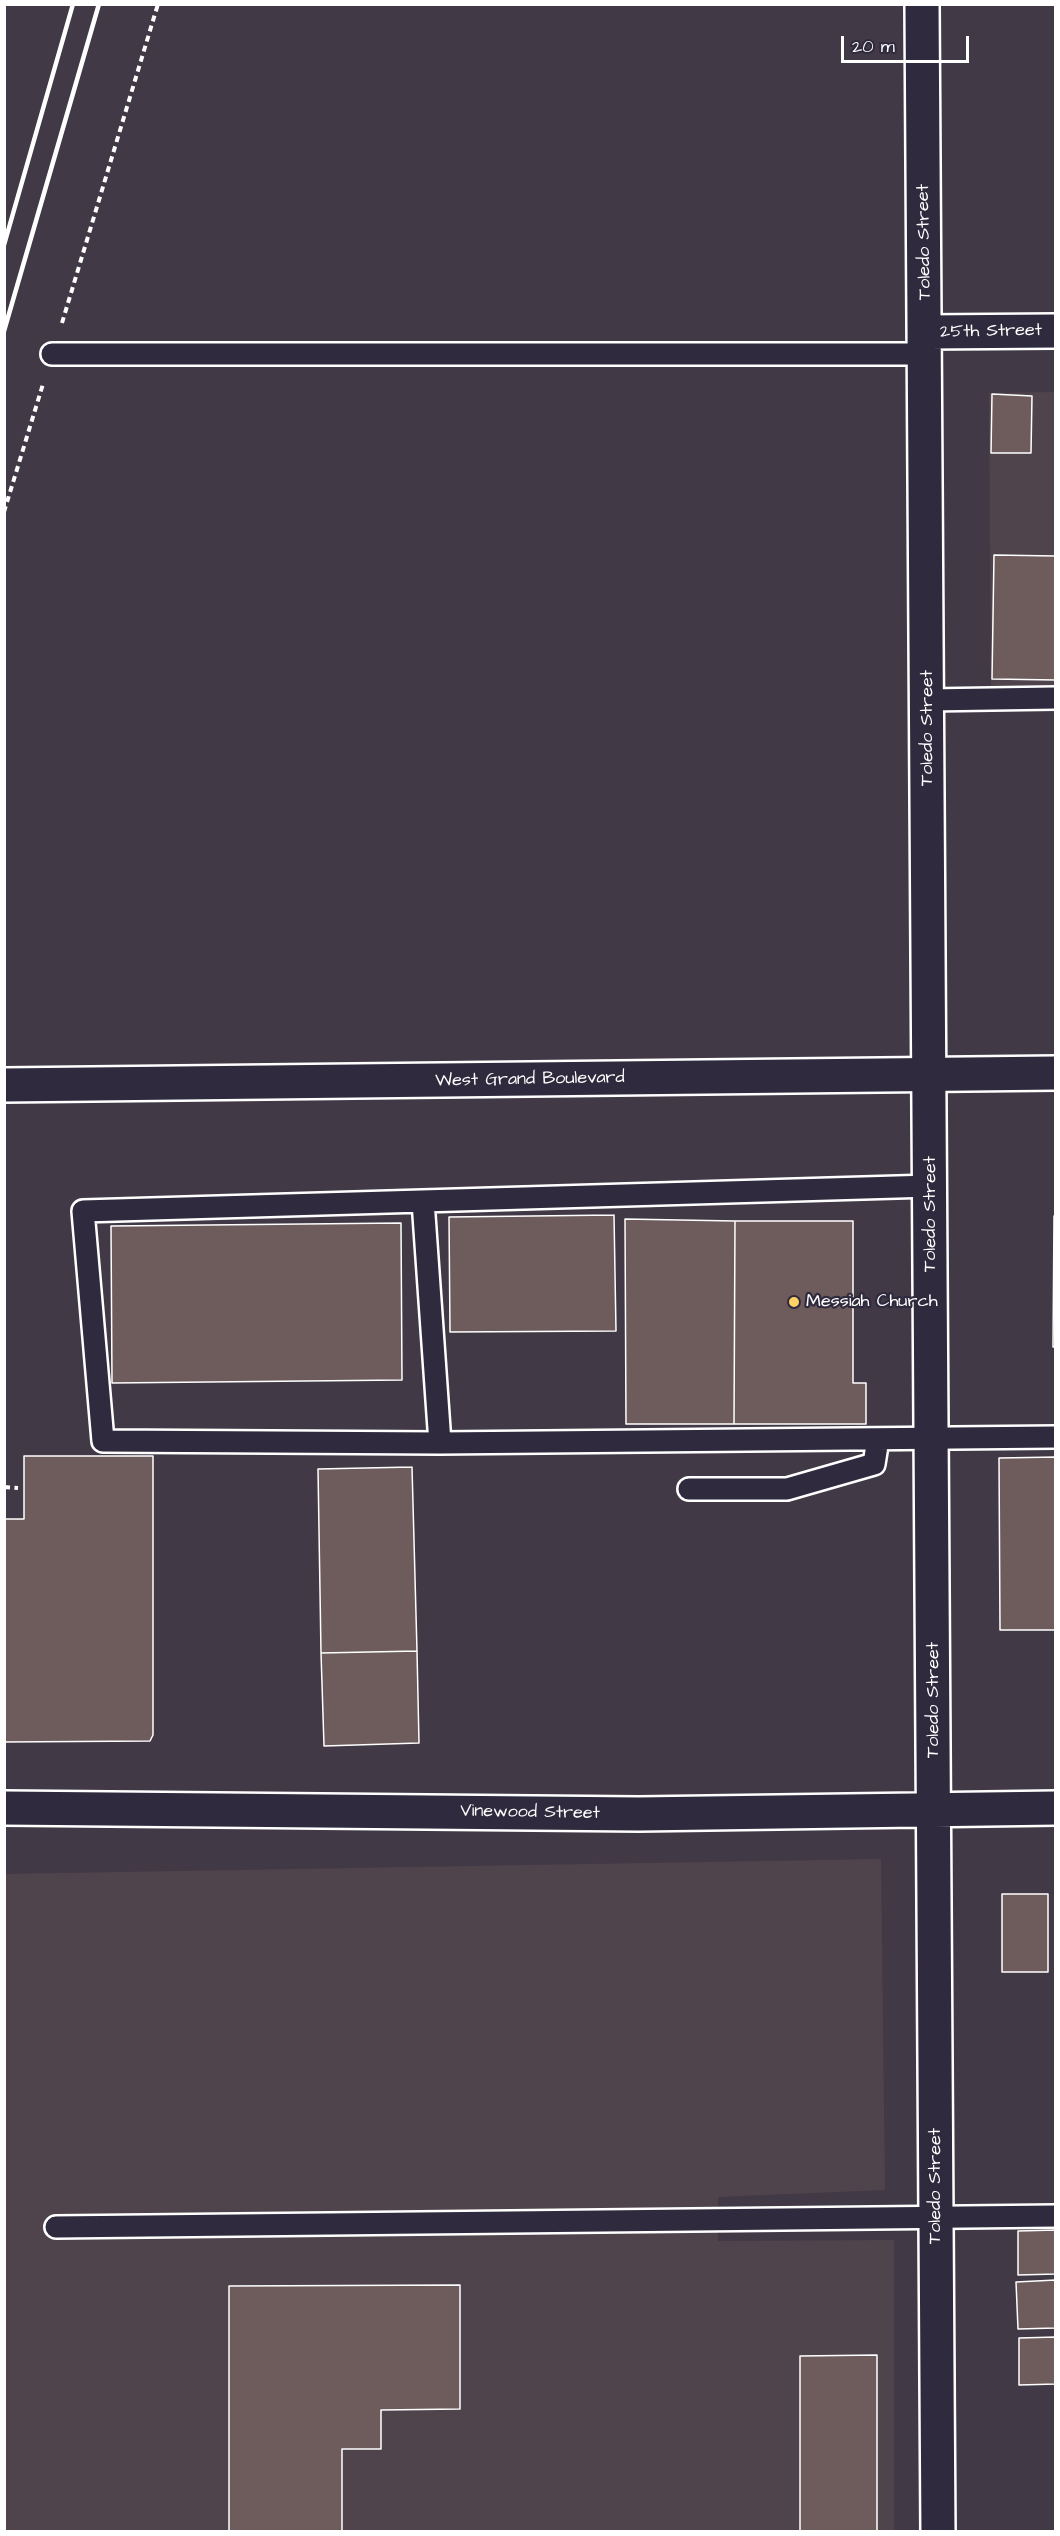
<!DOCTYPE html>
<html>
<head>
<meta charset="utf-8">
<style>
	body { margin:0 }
	#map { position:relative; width:1060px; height:2536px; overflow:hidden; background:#423946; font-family:"Architects Daughter",sans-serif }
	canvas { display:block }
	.frame { position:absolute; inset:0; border:6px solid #fff; pointer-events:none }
	.scale { position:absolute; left:841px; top:36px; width:128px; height:27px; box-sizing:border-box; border:3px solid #fff; border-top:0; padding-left:8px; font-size:18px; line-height:21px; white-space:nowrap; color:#fff; -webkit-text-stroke:4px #2f2a3d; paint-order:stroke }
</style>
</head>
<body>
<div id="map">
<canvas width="1060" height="2536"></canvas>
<div class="frame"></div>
<div class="scale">20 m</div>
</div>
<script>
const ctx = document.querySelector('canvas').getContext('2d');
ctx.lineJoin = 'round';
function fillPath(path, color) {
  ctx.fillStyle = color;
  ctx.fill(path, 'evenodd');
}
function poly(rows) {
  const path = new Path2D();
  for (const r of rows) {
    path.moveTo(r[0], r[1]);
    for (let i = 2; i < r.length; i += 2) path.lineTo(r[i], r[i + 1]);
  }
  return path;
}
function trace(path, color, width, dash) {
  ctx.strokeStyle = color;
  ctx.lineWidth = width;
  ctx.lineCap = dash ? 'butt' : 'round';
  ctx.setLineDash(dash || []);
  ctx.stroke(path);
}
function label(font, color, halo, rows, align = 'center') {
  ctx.font = font + ' "Architects Daughter",sans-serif';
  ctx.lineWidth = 4.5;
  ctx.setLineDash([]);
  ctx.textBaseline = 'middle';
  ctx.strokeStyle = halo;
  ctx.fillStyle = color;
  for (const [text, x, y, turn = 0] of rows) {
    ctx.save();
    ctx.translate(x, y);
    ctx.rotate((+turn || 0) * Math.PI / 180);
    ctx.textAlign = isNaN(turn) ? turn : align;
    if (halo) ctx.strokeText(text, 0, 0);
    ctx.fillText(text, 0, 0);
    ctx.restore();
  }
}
fillPath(poly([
	[1055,392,1055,688,991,689,989,393],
	[881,1859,885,2190,718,2197,718,2241,894,2240,894,2531,5,2531,4,1874]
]), '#4f444c');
const building = poly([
	[992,394,1032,396,1031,453,991,453,992,394],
	[994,555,1056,556,1056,680,992,679,994,555],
	[614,1215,616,1331,450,1332,449,1217,614,1215],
	[1054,1216,1056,1216,1056,1347,1053,1347,1054,1216],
	[625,1219,735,1221,734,1424,626,1424,625,1219],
	[735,1221,853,1221,853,1383,866,1383,866,1424,734,1424,735,1221],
	[401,1223,402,1380,112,1383,111,1226,401,1223],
	[24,1456,153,1456,153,1735,150,1741,4,1742,4,1519,24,1519,24,1456],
	[1056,1457,1056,1630,1000,1630,999,1458,1056,1457],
	[412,1467,417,1651,321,1653,318,1469,412,1467],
	[417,1651,419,1743,324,1746,321,1653,417,1651],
	[1002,1894,1048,1894,1048,1972,1002,1972,1002,1894],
	[1056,2230,1056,2274,1018,2275,1018,2231,1056,2230],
	[1056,2280,1056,2328,1018,2329,1016,2282,1056,2280],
	[460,2285,460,2409,381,2410,381,2449,342,2449,342,2532,229,2532,229,2286,460,2285],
	[1056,2337,1056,2384,1019,2385,1019,2338,1056,2337],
	[877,2355,877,2532,800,2532,800,2356,877,2355]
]);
fillPath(building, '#6d5c5b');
trace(building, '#fff', 1.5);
const service = poly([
	[52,354,926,354],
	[928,700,1056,698],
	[931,1186,83,1211,103,1441,440,1443,1056,1437],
	[423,1201,440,1443],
	[689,1489,787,1489,874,1464,878,1439],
	[56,2227,1056,2216]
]);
const minor = poly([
	[922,4,938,2532],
	[926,332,1056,331],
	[4,1808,639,1814,1056,1808]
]);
const tertiary = poly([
	[4,1085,1056,1073]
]);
trace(service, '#fff', 26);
trace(minor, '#fff', 38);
trace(tertiary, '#fff', 38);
trace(poly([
	[62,323,158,4],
	[4,512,43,384],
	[4,1487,18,1488]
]), '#fff', 4, [6, 4.5]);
trace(service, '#2f2a3d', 21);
trace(minor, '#2f2a3d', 33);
trace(tertiary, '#2f2a3d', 33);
trace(poly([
	[4,245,73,4],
	[4,331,99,4]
]), '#fff', 4.5);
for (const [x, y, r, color] of [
	[794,1302,6,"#ffd166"]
]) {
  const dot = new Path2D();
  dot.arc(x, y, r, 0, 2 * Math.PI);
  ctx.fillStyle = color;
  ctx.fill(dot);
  trace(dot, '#2f2a3d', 2);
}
label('18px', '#fff', '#2f2a3d', [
	["Toledo Street",925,242,-91],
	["25th Street",991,332,-1],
	["Toledo Street",928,728,-90],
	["West Grand Boulevard",530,1080,-1],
	["Toledo Street",931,1214,-90],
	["Toledo Street",934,1700,-90],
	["Vinewood Street",530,1813,1],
	["Toledo Street",936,2186,-90]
]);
label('18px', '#fff', '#2f2a3d', [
	["Messiah Church",806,1302]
], 'left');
</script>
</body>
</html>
